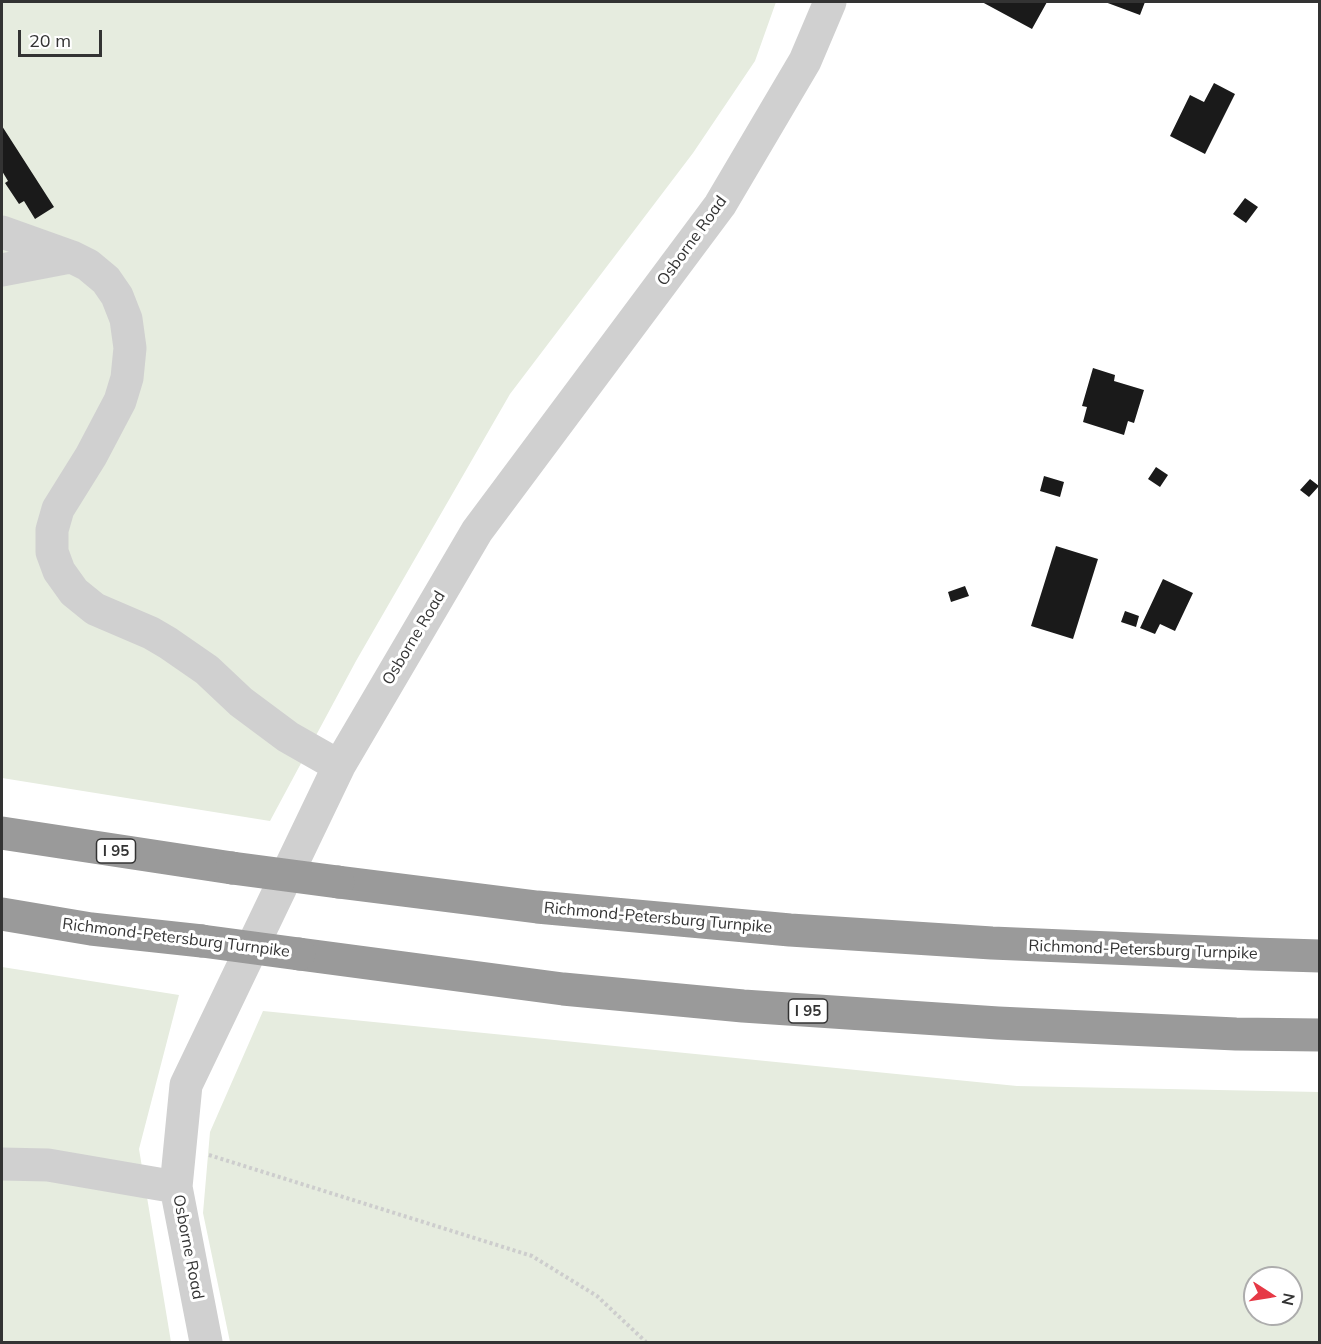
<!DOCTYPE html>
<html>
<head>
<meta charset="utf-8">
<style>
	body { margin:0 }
	#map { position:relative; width:1321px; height:1344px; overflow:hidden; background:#fff; font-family:Mulish,sans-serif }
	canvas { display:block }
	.frame { position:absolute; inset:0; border:3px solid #333; pointer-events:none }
	.north { position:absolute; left:1243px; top:1266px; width:60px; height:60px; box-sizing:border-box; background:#fff; border:2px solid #adadad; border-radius:50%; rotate:102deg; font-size:16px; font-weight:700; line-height:24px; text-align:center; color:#333 }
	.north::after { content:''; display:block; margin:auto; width:21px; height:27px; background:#e63946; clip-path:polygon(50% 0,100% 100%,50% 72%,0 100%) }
	.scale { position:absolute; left:18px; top:30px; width:84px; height:27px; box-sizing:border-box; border:3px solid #333; border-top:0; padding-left:8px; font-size:18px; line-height:21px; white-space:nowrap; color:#333; -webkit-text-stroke:4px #fff; paint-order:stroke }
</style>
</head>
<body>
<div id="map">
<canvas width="1321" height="1344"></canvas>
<div class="frame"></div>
<div class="north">N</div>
<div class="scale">20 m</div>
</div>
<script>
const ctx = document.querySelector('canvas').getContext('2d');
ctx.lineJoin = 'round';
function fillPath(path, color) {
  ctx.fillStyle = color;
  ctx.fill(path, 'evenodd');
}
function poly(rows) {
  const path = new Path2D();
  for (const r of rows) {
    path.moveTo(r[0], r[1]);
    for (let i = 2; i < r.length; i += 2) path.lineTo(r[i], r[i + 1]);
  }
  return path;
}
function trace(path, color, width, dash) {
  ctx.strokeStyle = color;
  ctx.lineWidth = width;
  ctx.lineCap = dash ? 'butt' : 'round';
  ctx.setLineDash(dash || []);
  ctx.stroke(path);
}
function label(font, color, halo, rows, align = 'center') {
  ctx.font = font + ' Mulish,sans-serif';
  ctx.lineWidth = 6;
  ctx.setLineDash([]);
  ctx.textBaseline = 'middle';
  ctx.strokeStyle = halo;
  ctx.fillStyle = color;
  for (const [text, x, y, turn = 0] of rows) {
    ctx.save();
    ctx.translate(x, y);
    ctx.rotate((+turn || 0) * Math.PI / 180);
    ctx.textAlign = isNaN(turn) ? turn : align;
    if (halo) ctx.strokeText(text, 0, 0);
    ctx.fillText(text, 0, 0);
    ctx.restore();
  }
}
fillPath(poly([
	[2,2,776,2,755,61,693,153,510,394,356,661,270,821,2,778],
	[2,967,179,995,139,1149,171,1342,2,1342],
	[263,1011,1017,1086,1319,1092,1319,1342,230,1342,203,1213,210,1132],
	[1255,1278,1291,1278,1291,1314,1255,1314]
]), '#e6ecdf');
fillPath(poly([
	[982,2,1047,2,1032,29],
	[1105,2,1145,2,1140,15],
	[1214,83,1235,94,1205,154,1170,136,1190,95,1204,102],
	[2,126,54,207,35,219,24,201,19,204,5,183,8,181,2,171],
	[1245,198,1258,207,1246,223,1233,214],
	[1093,368,1115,375,1114,381,1144,390,1134,423,1128,421,1124,435,1083,422,1087,407,1082,406],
	[1156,467,1168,475,1160,487,1148,479],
	[1044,476,1064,482,1060,497,1040,491],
	[1310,479,1319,486,1309,497,1300,490],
	[1056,546,1098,559,1073,639,1031,626],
	[1163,579,1193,593,1175,631,1160,624,1155,634,1140,628],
	[965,586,969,596,951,602,948,592],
	[1125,611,1139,616,1136,627,1121,622]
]), '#1a1a1a');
trace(poly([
	[209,1155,532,1256,597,1296,646,1342]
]), '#cdcdcd', 4, [3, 3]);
trace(poly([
	[2,232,72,257,88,265,106,280,117,296,126,319,130,348,127,378,120,401,91,456,58,509,52,530,52,552,59,571,74,592,95,609,151,633,168,643,207,670,241,702,288,737,339,766],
	[2,270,70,257],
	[2,1164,48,1165,176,1187],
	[206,1342,176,1187,186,1085,339,766,477,531,720,205,805,61,830,2]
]), '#d0d0d0', 33);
trace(poly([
	[2,833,232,868],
	[338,882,537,907,790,930,992,943,1253,954,1320,956],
	[2,914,91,929,202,941],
	[299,954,563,989,743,1006,998,1023,1236,1034,1320,1035]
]), '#9a9a9a', 33);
trace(poly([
	[232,868,338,882],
	[202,941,299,954]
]), '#9a9a9a', 33);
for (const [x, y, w] of [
	[116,851,39],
	[808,1011,39]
]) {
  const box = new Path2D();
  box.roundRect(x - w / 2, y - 12, w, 24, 4.5);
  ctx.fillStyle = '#fff';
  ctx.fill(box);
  trace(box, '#333', 1.5);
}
label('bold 15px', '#333', null, [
	["I 95",116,851],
	["I 95",808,1011]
]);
label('16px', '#333', '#fff', [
	["Osborne Road",692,241,-54],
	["Osborne Road",414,638,-59],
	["Richmond-Petersburg Turnpike",658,918,5],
	["Richmond-Petersburg Turnpike",176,938,7],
	["Richmond-Petersburg Turnpike",1143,950,2],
	["Osborne Road",188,1247,79]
]);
</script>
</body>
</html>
